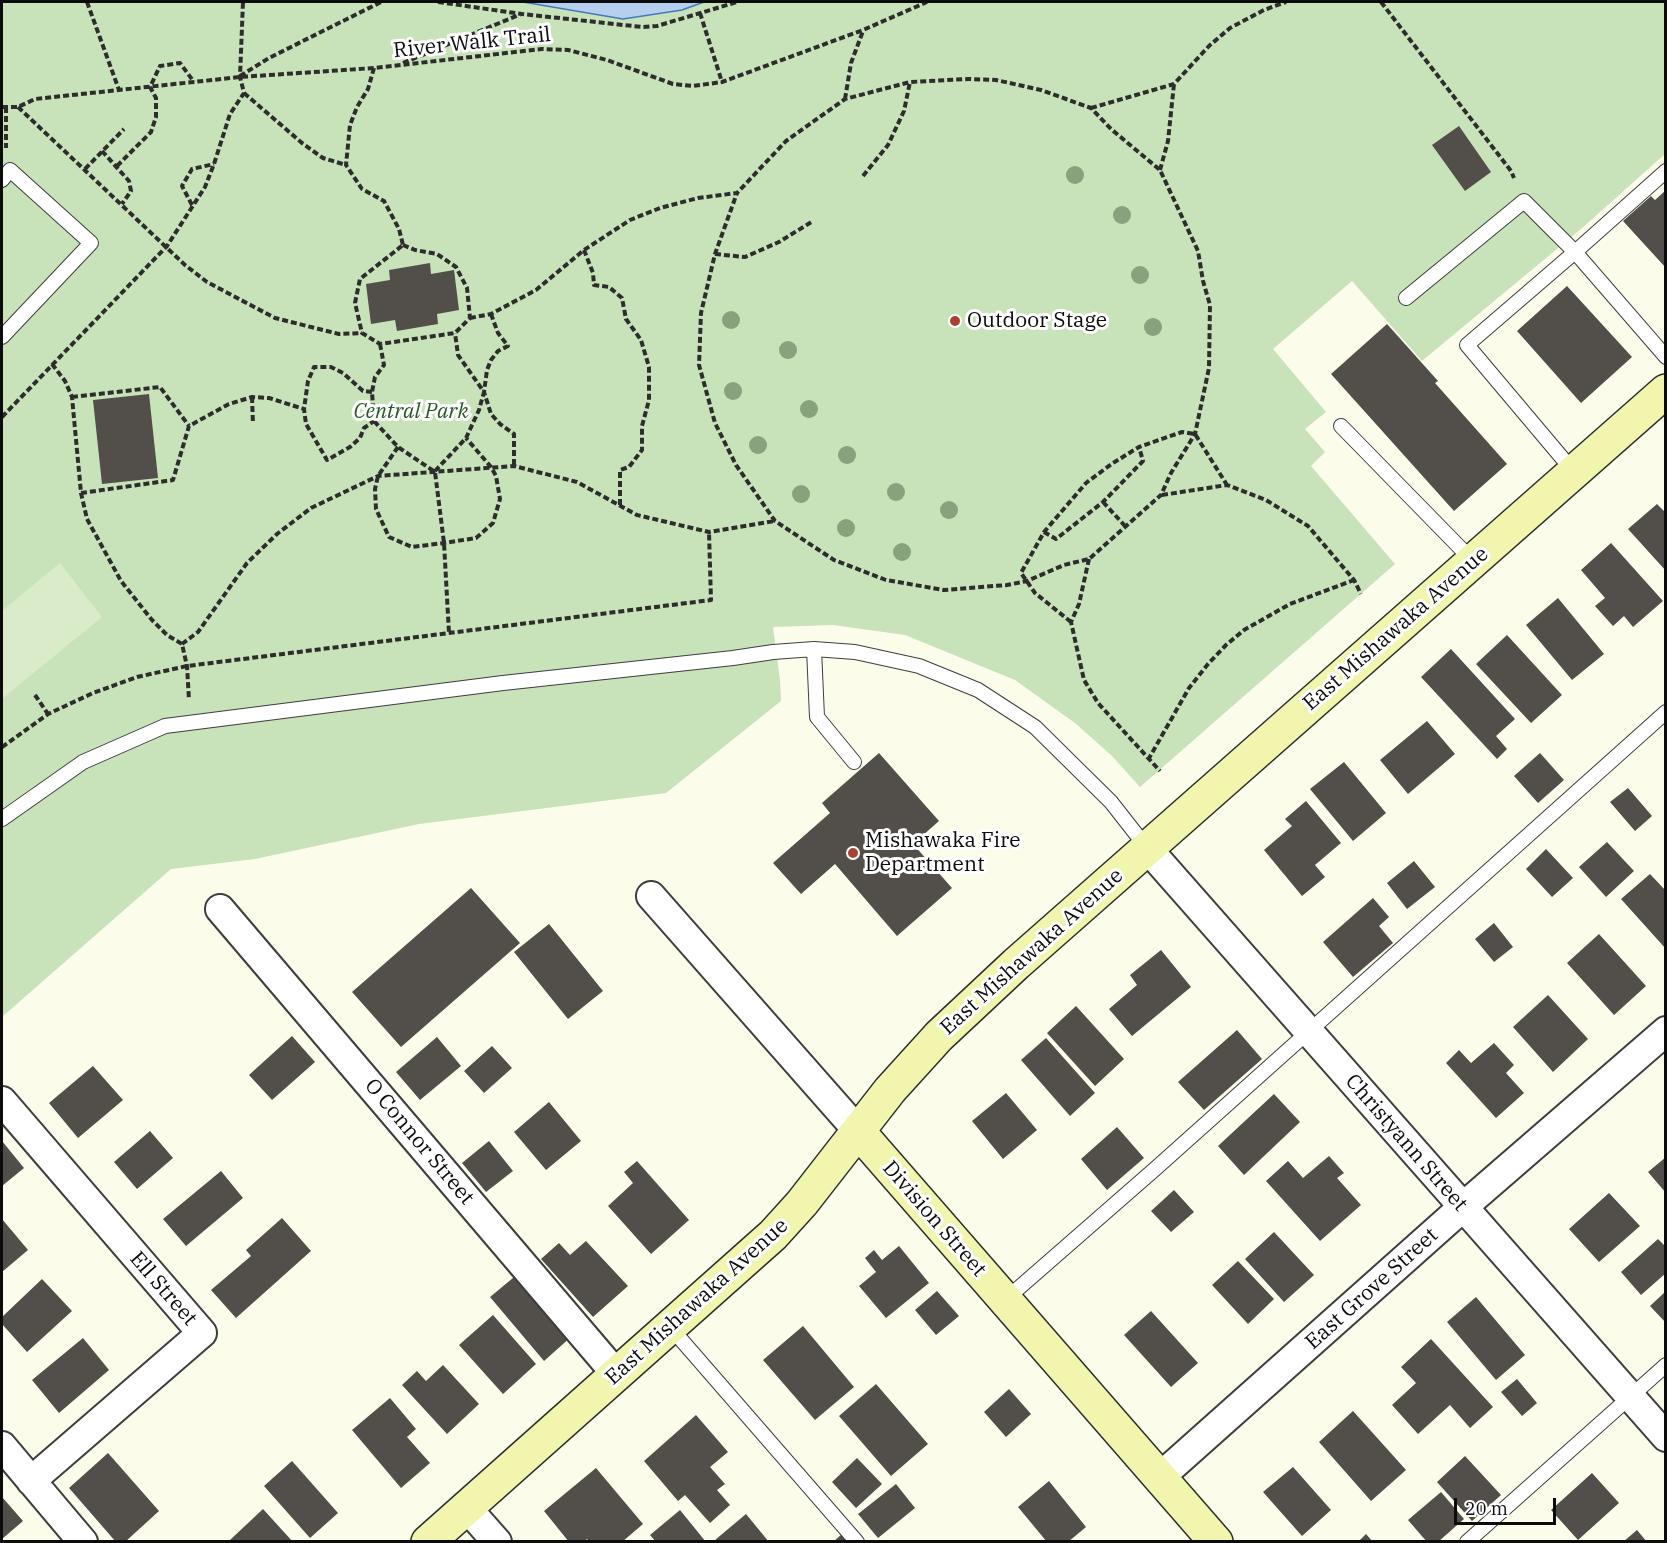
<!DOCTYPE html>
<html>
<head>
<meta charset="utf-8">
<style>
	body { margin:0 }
	#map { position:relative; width:1667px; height:1543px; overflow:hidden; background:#fcfceb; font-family:"IBM Plex Serif",serif }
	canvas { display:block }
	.frame { position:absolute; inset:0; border:3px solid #0b0b0b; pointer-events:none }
	.scale { position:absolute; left:1454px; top:1498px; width:102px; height:27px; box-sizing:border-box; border:3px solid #0b0b0b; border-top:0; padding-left:8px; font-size:18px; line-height:21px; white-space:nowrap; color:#0b0b0b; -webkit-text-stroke:4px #fff; paint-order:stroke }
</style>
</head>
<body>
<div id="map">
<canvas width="1667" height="1543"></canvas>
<div class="frame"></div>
<div class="scale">20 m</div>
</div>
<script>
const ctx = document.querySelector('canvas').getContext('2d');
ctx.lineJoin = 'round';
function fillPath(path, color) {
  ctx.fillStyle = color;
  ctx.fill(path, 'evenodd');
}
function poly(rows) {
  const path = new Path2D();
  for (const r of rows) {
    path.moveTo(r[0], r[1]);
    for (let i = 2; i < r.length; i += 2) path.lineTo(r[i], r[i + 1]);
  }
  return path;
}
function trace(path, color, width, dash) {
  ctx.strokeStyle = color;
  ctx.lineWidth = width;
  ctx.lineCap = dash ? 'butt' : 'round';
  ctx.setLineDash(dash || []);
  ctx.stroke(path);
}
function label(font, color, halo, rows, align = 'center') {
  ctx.font = font + ' "IBM Plex Serif",serif';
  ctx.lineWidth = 6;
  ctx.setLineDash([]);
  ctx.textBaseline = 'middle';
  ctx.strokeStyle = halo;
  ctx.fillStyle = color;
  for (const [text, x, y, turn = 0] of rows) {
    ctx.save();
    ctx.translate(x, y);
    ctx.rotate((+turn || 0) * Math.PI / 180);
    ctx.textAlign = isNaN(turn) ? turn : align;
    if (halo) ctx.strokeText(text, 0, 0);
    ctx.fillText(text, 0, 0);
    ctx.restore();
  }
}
fillPath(poly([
	[2,2,523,2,623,19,682,10,704,2,1665,2,1665,154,1581,229,1422,361,1352,281,1273,349,1326,412,1305,429,1325,452,1311,466,1395,564,1140,787,1112,756,1075,723,1015,680,905,635,833,625,773,627,780,680,781,701,666,793,419,824,255,859,171,869,2,1017]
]), '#c8e2b9');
fillPath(poly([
	[60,563,102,617,2,699,2,611]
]), '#daebca');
const water = poly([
	[523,2,704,2,682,10,623,19,523,2]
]);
fillPath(water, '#b6cfee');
trace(water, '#4679bc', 1.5);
fillPath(poly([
	[1459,126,1491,172,1465,191,1432,145],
	[1666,190,1666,268,1623,221,1651,196,1655,200],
	[430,263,431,274,454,270,459,310,437,314,438,324,397,331,395,320,371,324,366,284,390,280,389,270],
	[1567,286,1632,357,1581,403,1517,331],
	[1387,324,1438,381,1435,383,1507,464,1454,511,1331,374],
	[149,394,158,478,102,484,93,400],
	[1657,504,1666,513,1666,571,1628,529],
	[1611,543,1663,601,1633,627,1624,616,1613,626,1595,606,1605,598,1581,570],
	[1558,598,1604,654,1572,680,1526,625],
	[1507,635,1562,695,1531,723,1476,664],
	[1451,649,1515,719,1496,736,1507,749,1497,759,1421,677],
	[1427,721,1455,754,1408,794,1380,760],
	[879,753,939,821,913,844,952,888,897,936,835,864,801,894,773,863,830,813,822,803],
	[1540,753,1564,780,1538,803,1514,776],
	[1344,762,1386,813,1353,841,1310,789],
	[1628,788,1652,816,1635,831,1610,802],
	[1306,801,1341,843,1315,865,1325,877,1302,896,1264,850,1292,826,1285,819],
	[1607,842,1634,871,1606,897,1579,867],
	[1546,849,1573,878,1552,897,1526,869],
	[1414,861,1435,887,1407,909,1387,883],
	[1650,874,1666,891,1666,949,1621,899],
	[471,888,520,943,401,1047,352,992],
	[1373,898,1389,917,1379,926,1393,943,1353,977,1323,942],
	[1494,923,1513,947,1494,962,1475,939],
	[549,924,603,991,568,1019,514,952],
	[1599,934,1646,986,1614,1015,1567,963],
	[1161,950,1191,987,1132,1036,1109,1009,1137,985,1130,975],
	[1548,995,1588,1039,1553,1072,1513,1027],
	[1076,1006,1124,1059,1095,1086,1047,1033],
	[1237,1030,1262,1059,1204,1110,1178,1082],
	[292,1036,315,1062,272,1100,249,1075],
	[437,1037,461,1066,420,1100,396,1072],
	[1046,1038,1095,1093,1070,1116,1021,1060],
	[1494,1043,1514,1065,1506,1073,1524,1093,1496,1118,1446,1063,1459,1050,1471,1063],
	[492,1046,512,1068,484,1093,464,1071],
	[93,1066,123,1100,78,1138,49,1103],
	[1006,1093,1037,1130,1003,1159,972,1121],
	[1274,1094,1300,1122,1244,1175,1218,1146],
	[549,1102,581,1141,546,1170,514,1132],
	[1117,1127,1144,1158,1107,1190,1081,1159],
	[150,1131,173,1158,137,1189,114,1162],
	[2,1141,24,1168,2,1186],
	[489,1141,513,1171,486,1192,462,1163],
	[1329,1156,1344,1173,1337,1178,1361,1205,1320,1241,1266,1181,1288,1161,1303,1178],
	[1666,1157,1666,1193,1648,1172],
	[637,1161,689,1220,651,1254,608,1206,633,1183,624,1172],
	[221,1171,243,1198,186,1246,163,1219],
	[1174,1190,1194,1212,1171,1232,1151,1211],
	[1609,1193,1640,1226,1599,1262,1569,1229],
	[282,1218,311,1251,236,1318,211,1290,251,1256,246,1250],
	[2,1219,28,1250,2,1272],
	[1274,1232,1314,1275,1284,1302,1245,1259],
	[1658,1239,1666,1247,1666,1273,1641,1295,1621,1272],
	[586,1241,628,1286,593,1317,541,1259,559,1243,570,1255],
	[899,1246,929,1283,886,1318,859,1286,876,1272,865,1258,874,1250,882,1260],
	[1238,1261,1274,1299,1248,1324,1212,1285],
	[519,1273,572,1336,544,1361,490,1297],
	[42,1279,72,1311,27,1352,2,1324,2,1317],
	[937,1291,959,1316,936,1335,915,1310],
	[1666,1291,1666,1323,1650,1306],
	[1476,1297,1525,1355,1496,1380,1447,1322],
	[1151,1311,1198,1363,1171,1387,1124,1335],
	[493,1315,536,1364,503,1394,459,1345],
	[803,1326,854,1387,815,1420,763,1360],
	[83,1338,109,1370,59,1413,32,1380],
	[1431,1339,1493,1407,1470,1428,1450,1405,1418,1434,1392,1405,1416,1383,1401,1367],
	[443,1365,479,1404,447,1434,402,1385,417,1371,426,1381],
	[1517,1379,1537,1403,1522,1416,1501,1392],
	[876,1384,928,1444,891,1476,839,1416],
	[1009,1389,1031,1414,1006,1437,984,1412],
	[390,1398,416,1429,407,1437,430,1463,401,1488,352,1430],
	[1353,1411,1406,1470,1371,1501,1319,1442],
	[696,1415,728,1452,710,1467,725,1484,717,1490,730,1505,710,1523,685,1495,678,1501,644,1461],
	[108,1453,159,1511,125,1542,116,1542,69,1488],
	[1465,1456,1501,1495,1472,1521,1437,1482],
	[857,1458,882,1484,856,1508,832,1482],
	[292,1461,338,1513,310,1538,264,1486],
	[1293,1467,1331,1510,1302,1536,1263,1492],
	[596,1468,643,1524,622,1542,589,1542,587,1539,584,1542,569,1542,544,1511],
	[1592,1473,1619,1503,1578,1540,1551,1510],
	[1049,1481,1086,1527,1068,1542,1047,1542,1018,1507],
	[896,1484,915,1508,878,1538,858,1514],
	[1441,1492,1464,1519,1438,1542,1427,1542,1408,1520],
	[2,1497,23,1521,2,1539],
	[263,1509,293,1542,232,1542,230,1540],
	[680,1510,706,1542,656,1542,650,1535],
	[746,1514,769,1542,717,1542,715,1540],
	[1637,1530,1647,1542,1623,1542],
	[842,1534,848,1542,833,1542],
	[1366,1534,1373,1542,1358,1542]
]), '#524e49');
const lane = poly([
	[2,180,10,170,91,243,2,337],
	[1406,298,1524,201,1575,252,1666,357],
	[1341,426,1473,561],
	[1574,472,1467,345,1575,252,1666,171],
	[814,649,817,717,854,762],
	[2,819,83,762,165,726,503,683,733,658,773,652,814,649,855,652,919,666,978,690,1035,727,1111,802,1147,848],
	[1005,1300,1155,1169,1666,712],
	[671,1328,857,1542],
	[1467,1542,1666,1365]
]);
const street = poly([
	[1147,848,1666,1437],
	[651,896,858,1131],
	[220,909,617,1375],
	[2,1101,202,1333,31,1481],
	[2,1446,83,1542],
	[1160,1477,1463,1207,1666,1031],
	[467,1508,497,1542]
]);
const secondary = poly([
	[858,1131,1216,1542],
	[428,1542,773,1235,802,1203,890,1090,939,1036,1016,964,1666,391]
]);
trace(lane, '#3e3e3e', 16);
trace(street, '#3e3e3e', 32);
trace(secondary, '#2d2d2d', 36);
trace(poly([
	[87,2,119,90],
	[438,2,522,14,642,27,657,26,737,2],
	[1381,2,1511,171,1514,178],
	[700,13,722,82],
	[403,63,521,14],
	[374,68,368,89,357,107,350,125,346,165,362,189,384,201,399,229,403,245],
	[240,76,269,58,381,2],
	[244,93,302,143,323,158,346,165],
	[845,99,851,63,863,31],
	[2,107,18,107,35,99,240,77,374,68,542,49,568,50,607,60,673,84,693,86,722,82,863,30,927,2],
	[6,107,6,148],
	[18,107,185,265,207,282,275,318,339,334,362,333],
	[1091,108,1174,84,1209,46,1230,28,1264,10,1286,2],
	[102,151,129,181,131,191,122,204],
	[117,166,151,132,156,117,156,98,150,87,160,66,180,63,194,82],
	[85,169,124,129],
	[1160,170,1168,141,1174,84],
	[863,176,888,145,904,111,910,82],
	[192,205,182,186,192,169,214,164],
	[403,245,415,250,437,254,456,267,467,288,470,318,455,333,380,344,362,333,355,303,360,279,403,245],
	[584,250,593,273,594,285,609,287,622,298,626,319,641,340,649,367,649,400,642,426,642,450,629,467,620,470,620,505],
	[715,254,745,257,779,242,813,221],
	[491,314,498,333,508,346,498,351,491,360,487,370,484,392,491,414,500,424,514,434,514,466],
	[470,318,491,314,536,290,584,250,630,220,660,208,698,198,737,193,786,141,845,99,910,82,968,79,996,80,1041,90,1091,108,1111,129,1160,170,1198,251,1203,281,1210,305,1209,368,1195,434,1171,473,1161,495,1089,559,1064,565,1027,581,1007,585,944,590,886,580,834,560,775,521,736,465,715,423,699,365,701,313,715,254,737,193],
	[380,344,384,365,375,377,372,392,374,421,398,447,435,472,444,543,449,633],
	[52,364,65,381,72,397,81,493,87,519,121,581,152,620,167,635,182,644,187,666,189,700],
	[372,392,363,391,343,373,331,367,314,367,308,381,304,409,306,424,327,460,350,447,360,438,364,428,374,421],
	[72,397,160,387,189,426],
	[252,397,253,424],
	[2,417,167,246,205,187,214,164,230,114,244,93,240,77,243,2],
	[398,447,378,476,375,489,376,509,389,537,412,547,444,543,476,538,493,523,500,499,496,476,491,467,466,438],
	[435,471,466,438,479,410,484,392,458,355,455,333],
	[81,493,173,480,189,426,229,404,252,397,269,398,304,409],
	[1162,495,1227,485,1266,500,1308,526,1354,580,1361,594],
	[1103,502,1126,527],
	[1044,532,1056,539,1103,502,1143,461,1139,447],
	[1089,559,1079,604,1071,622,1084,680,1098,703,1160,771],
	[1071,622,1035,593,1021,573,1044,532,1086,483,1113,463,1139,447,1182,432,1195,434,1227,485],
	[182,644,198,632,247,563,277,534,311,508,378,476,514,466,577,482,637,515,709,532,775,521],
	[35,695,48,714],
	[2,747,48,714,93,693,137,677,187,666,711,600,709,532],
	[1148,760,1189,688,1208,664,1226,645,1244,630,1290,604,1354,580]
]), '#2d2d2d', 4, [6, 3]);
trace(lane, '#fff', 14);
trace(street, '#fff', 28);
trace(secondary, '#f1f5ae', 33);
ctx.fillStyle = '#86a37e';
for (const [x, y] of [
	[1075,175],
	[1122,215],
	[1140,275],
	[731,320],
	[1153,327],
	[788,350],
	[733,391],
	[809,409],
	[758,445],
	[847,455],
	[896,492],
	[801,494],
	[949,510],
	[846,528],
	[902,552]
]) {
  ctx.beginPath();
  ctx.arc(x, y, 9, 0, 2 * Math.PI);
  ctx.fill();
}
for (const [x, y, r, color] of [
	[955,321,6,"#a94235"],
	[853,853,6,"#a94235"]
]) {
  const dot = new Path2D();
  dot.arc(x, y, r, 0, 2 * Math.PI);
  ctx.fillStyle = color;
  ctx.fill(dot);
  trace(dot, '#fff', 2);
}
label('21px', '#0b0b0b', '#fff', [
	["River Walk Trail",472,43,-6],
	["East Mishawaka Avenue",1396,629,-41],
	["East Mishawaka Avenue",1032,952,-42],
	["O Connor Street",419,1142,50],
	["Christyann Street",1406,1143,49],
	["Division Street",934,1219,49],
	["Ell Street",163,1289,49],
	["East Grove Street",1372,1289,-42],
	["East Mishawaka Avenue",697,1302,-42]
]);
label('21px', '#0b0b0b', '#fff', [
	["Outdoor Stage",967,321],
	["Mishawaka Fire",865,841],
	["Department",865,865]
], 'left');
label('italic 21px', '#265a24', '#fff', [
	["Central Park",411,412]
]);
</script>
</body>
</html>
